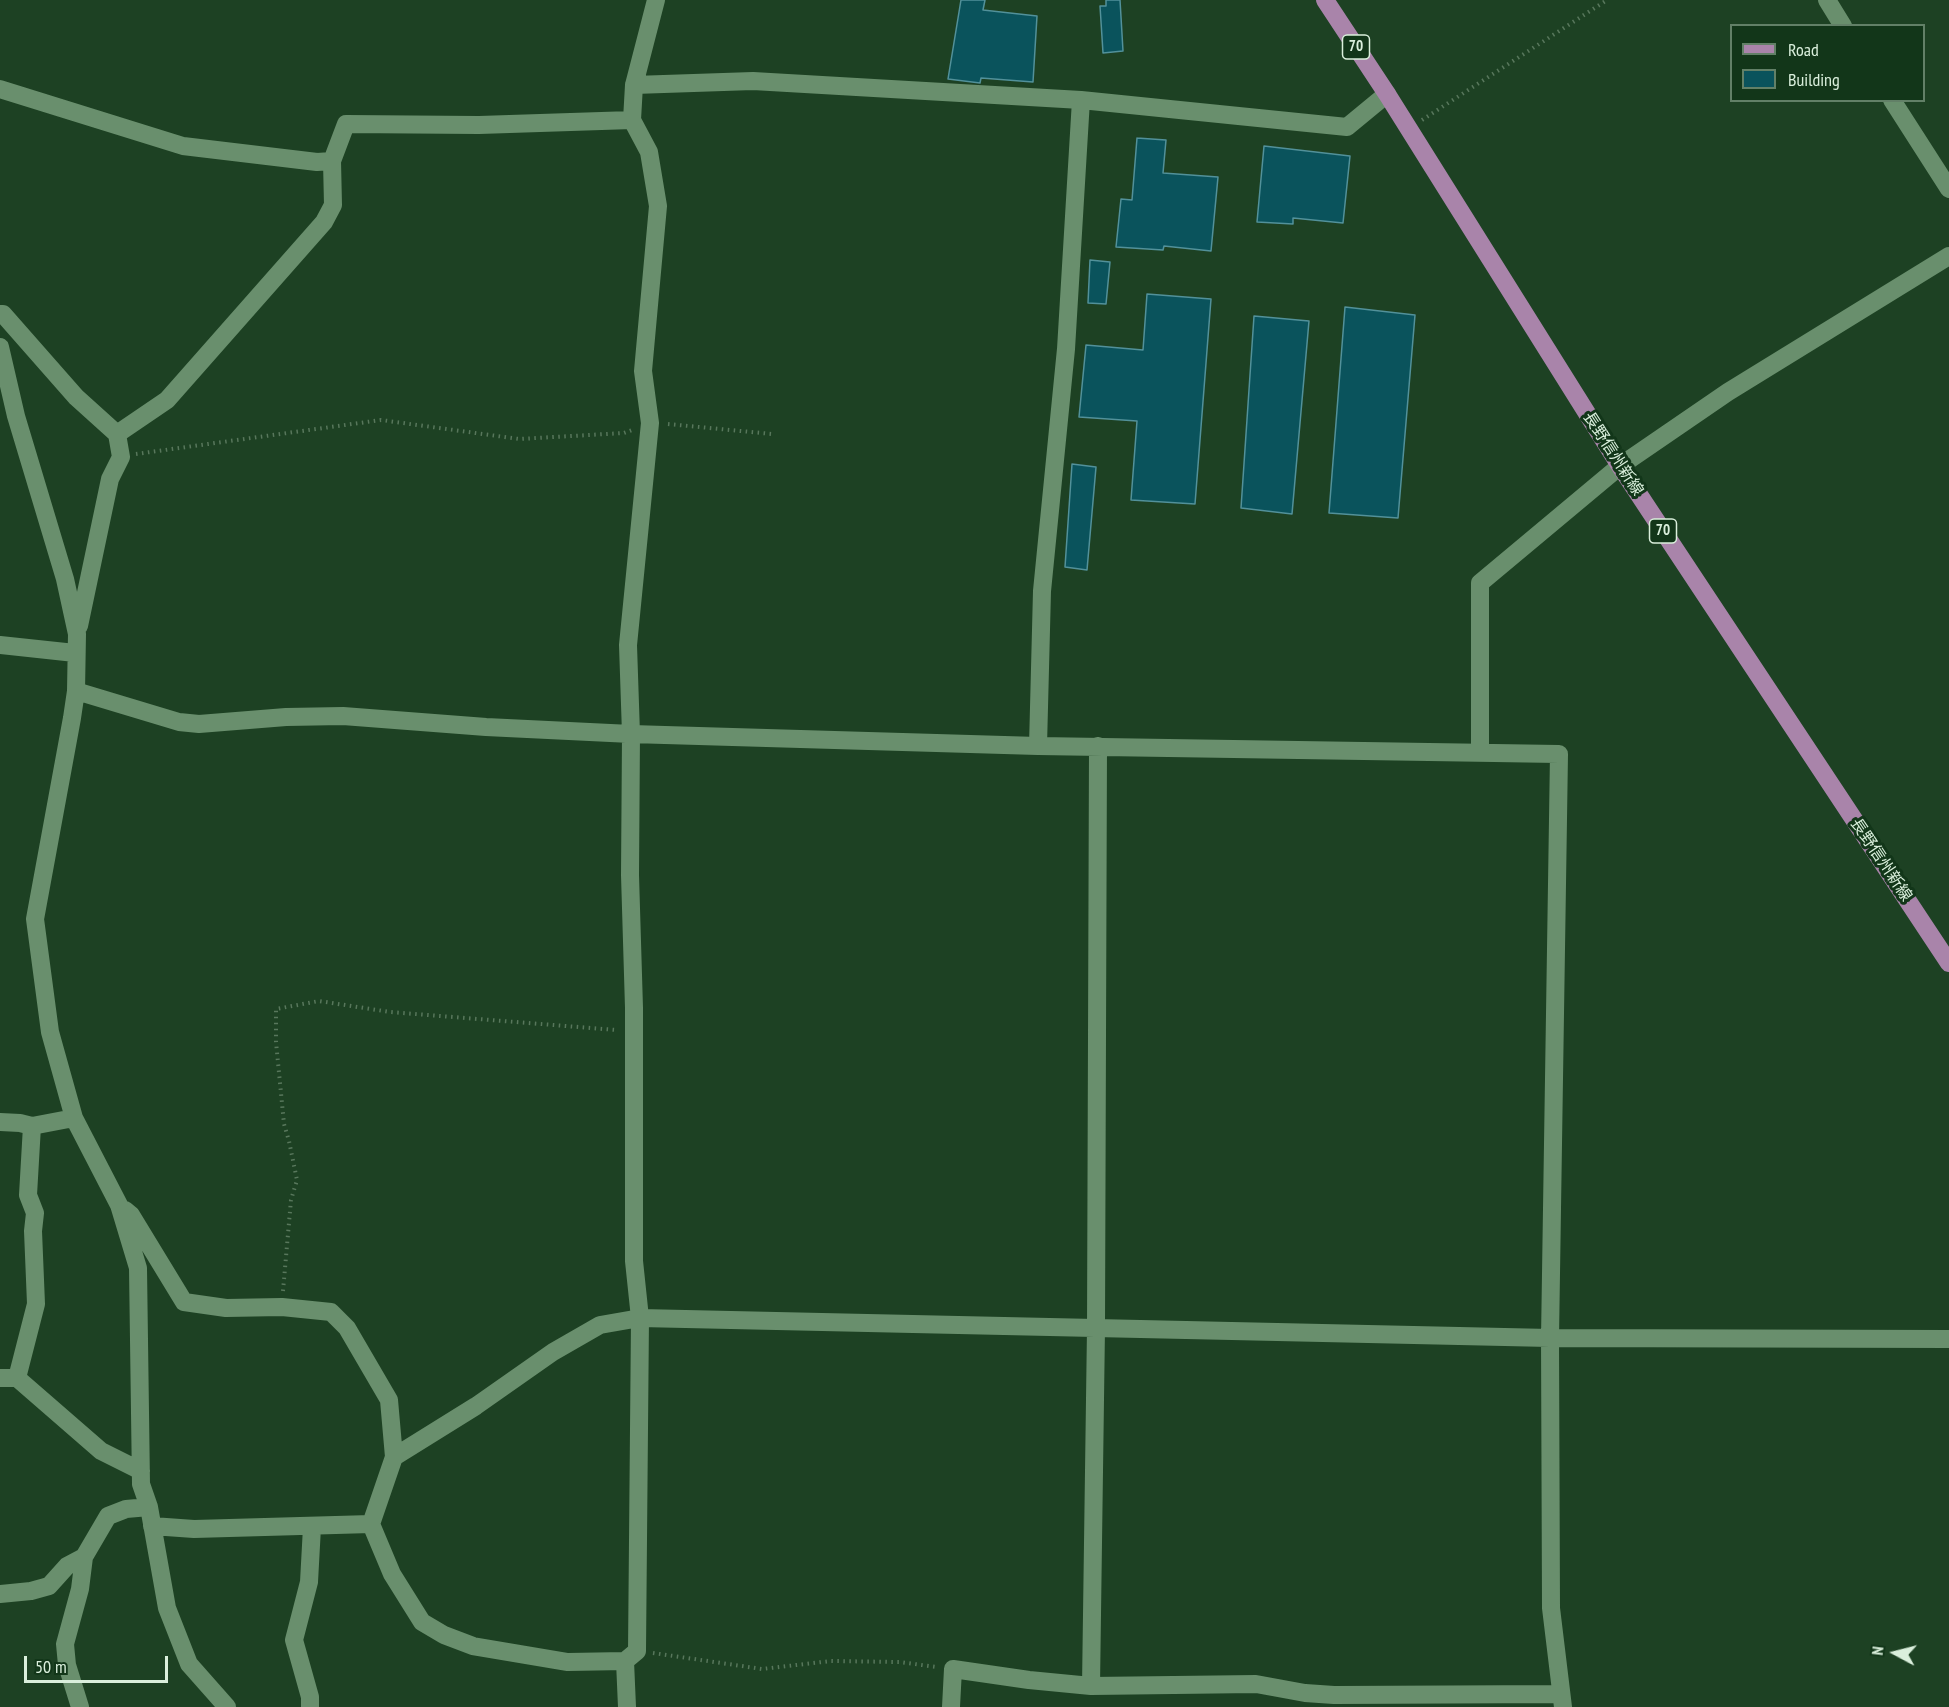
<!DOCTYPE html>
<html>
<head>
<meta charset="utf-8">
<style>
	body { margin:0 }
	#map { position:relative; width:1949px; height:1707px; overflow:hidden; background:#1d4123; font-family:"PT Sans Narrow",sans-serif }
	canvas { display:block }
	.legend { position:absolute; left:1730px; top:24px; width:195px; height:78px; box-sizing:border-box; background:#123619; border:2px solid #628067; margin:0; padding:8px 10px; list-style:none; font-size:18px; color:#daefdc }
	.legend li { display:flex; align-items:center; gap:12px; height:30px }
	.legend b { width:30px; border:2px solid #628067 }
	.north { position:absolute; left:1865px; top:1623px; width:60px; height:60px; -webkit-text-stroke:4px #123619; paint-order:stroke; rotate:277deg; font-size:16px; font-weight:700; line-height:24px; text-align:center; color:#daefdc }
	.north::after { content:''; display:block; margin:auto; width:21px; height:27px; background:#daefdc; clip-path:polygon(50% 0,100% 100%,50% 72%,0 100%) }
	.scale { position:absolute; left:24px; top:1656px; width:144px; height:27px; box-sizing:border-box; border:3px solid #daefdc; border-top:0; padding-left:8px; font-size:18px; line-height:21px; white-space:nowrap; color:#daefdc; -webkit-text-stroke:4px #123619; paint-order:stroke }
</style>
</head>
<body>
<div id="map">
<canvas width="1949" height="1707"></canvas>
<ul class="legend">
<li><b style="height:8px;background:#a984aa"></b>Road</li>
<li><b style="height:16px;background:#0a535c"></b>Building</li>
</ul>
<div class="north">N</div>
<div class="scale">50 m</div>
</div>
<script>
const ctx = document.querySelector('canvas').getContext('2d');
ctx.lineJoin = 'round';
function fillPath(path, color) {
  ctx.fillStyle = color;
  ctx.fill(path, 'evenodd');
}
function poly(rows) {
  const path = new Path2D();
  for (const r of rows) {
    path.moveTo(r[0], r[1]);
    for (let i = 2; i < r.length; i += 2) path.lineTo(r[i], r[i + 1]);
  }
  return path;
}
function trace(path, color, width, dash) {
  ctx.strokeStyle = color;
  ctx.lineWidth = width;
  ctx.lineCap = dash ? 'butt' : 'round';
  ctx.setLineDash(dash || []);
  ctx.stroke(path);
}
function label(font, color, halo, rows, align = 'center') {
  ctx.font = font + ' "PT Sans Narrow","Noto Sans JP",sans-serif';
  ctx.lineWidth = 6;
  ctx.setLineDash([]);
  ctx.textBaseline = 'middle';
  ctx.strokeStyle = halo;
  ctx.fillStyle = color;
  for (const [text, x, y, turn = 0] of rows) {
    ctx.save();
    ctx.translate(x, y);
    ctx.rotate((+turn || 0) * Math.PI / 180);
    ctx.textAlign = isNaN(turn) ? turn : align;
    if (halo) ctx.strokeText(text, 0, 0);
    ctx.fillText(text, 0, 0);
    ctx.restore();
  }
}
const building = poly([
	[961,0,985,0,983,10,1037,16,1033,82,981,78,980,83,948,79,961,0],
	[1106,0,1120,0,1123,51,1103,53,1100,6,1106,6,1106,0],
	[1137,138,1166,140,1163,173,1218,177,1211,251,1164,246,1163,250,1116,247,1121,199,1132,200,1137,138],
	[1264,146,1350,156,1343,223,1293,218,1293,224,1257,222,1264,146],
	[1090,260,1110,262,1106,304,1088,303,1090,260],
	[1147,294,1211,299,1195,504,1131,500,1137,421,1079,417,1086,345,1143,350,1147,294],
	[1345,307,1415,315,1398,518,1329,513,1345,307],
	[1254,316,1309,321,1292,514,1241,508,1254,316],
	[1072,464,1096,467,1087,570,1065,567,1072,464]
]);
fillPath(building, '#0a535c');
trace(building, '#52919a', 1.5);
trace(poly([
	[1422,120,1607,0],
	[668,424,772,434],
	[136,454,381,420,519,439,624,433,632,430],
	[283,1291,291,1200,297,1180,289,1141,284,1124,276,1042,276,1009,319,1001,390,1012,616,1030],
	[653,1653,762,1669,831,1661,899,1662,937,1667]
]), '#58775c', 4, [1.5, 4.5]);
trace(poly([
	[1827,0,1843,26],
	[634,85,753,81,1081,100,1347,127,1387,94],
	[0,89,183,146,317,162,332,161,346,124,479,125,632,120],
	[1892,100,1949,189],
	[0,314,3,314,76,397,117,434],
	[0,347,16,416,65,579,77,634,76,691,72,718,35,919,50,1032,74,1118,119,1205,138,1268,141,1484,149,1507,167,1608,189,1664,227,1707],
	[79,626,110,479,121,457,117,434,167,400,324,222,333,205,332,161],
	[0,645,75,653],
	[76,691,179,722,199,724,286,717,343,716,486,727,631,734,1038,746,1559,754,1550,1338,1551,1608,1563,1707],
	[1038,746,1042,591,1066,349,1081,100],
	[1480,752,1480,583,1620,466,1728,392,1949,256],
	[0,1122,20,1123,32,1126,74,1118],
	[125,1210,131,1215,184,1302,226,1308,282,1307,331,1312,347,1328,389,1400,394,1457,371,1524],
	[0,1378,17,1378,36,1304,33,1231,35,1213,28,1195,32,1126],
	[17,1378,101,1451,141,1471],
	[394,1457,476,1406,553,1352,600,1325,640,1318,1550,1338,1949,1339],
	[152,1526,194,1529,371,1524,392,1574,422,1622,444,1635,473,1646,568,1662,625,1661],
	[0,1594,31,1591,49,1586,67,1566,84,1557,108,1516,126,1509,149,1507],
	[1091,1686,1256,1684,1305,1693,1334,1695,1561,1694],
	[80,1707,67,1665,65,1644,80,1589,84,1557],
	[310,1707,310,1697,294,1640,309,1582,312,1527],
	[627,1707,625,1661,637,1651,640,1318,634,1261,634,1008,630,875,631,734,628,645,650,423,643,371,658,206,649,152,632,120,634,85,656,0],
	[951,1707,953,1669,1029,1680,1091,1686,1096,1328,1098,746]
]), '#698f6d', 18);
trace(poly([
	[1325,0,1387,94,1620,466,1949,963]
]), '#a984aa', 18);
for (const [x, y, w] of [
	[1356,47,27],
	[1663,531,27]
]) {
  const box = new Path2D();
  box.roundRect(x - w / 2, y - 12, w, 24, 4.5);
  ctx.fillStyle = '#123619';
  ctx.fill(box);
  trace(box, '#daefdc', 1.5);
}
label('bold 15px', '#daefdc', null, [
	["70",1356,47],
	["70",1663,531]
]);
label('16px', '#daefdc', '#123619', [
	["長野信州新線",1613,454,57],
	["長野信州新線",1881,860,56]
]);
</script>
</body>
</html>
